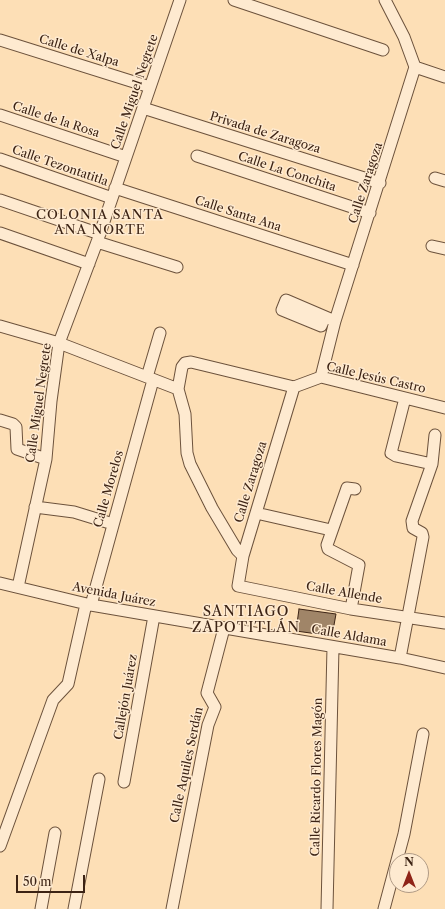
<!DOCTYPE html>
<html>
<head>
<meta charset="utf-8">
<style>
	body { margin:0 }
	#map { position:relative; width:445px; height:909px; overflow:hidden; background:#fddfb6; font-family:"Libre Caslon Text",serif }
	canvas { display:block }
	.north { position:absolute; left:389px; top:853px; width:40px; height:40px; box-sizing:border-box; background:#feead0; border:1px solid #b09a85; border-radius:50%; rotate:0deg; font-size:11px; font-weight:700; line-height:16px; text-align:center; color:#3c2314 }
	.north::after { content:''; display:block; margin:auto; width:14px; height:18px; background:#8f2418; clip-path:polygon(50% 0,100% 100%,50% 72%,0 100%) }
	.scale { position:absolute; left:16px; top:875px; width:69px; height:18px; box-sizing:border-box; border:2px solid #3c2314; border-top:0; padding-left:5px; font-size:12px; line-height:14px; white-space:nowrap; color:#3c2314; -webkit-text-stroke:3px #feead0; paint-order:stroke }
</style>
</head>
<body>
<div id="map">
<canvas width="445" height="909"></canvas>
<div class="north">N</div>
<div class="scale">50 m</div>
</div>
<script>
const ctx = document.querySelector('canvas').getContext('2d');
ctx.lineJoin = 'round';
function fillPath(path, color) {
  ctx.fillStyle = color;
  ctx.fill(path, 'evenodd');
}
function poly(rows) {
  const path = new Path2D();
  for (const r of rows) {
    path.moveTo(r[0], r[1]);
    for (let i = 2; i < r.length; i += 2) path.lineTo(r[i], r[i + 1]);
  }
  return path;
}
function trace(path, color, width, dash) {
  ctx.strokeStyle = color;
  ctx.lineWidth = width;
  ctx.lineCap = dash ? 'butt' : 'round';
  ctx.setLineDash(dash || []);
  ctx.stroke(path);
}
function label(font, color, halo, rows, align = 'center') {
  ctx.font = font + ' "Libre Caslon Text",serif';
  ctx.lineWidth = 3;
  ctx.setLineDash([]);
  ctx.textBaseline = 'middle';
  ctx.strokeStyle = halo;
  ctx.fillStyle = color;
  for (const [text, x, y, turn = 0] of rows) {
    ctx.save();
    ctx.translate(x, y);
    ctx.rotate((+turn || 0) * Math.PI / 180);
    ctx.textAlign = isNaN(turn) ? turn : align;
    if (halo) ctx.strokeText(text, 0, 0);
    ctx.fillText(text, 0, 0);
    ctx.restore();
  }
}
const building = poly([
	[299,609,336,614,332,636,296,631,299,609]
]);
fillPath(building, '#a08568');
trace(building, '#3c2314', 1);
const minor = poly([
	[234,0,383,50],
	[0,40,150,87],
	[415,67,445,77],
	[143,108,380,183],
	[0,115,126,157],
	[197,156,370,213],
	[0,159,112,198],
	[435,178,445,181],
	[115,188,353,265],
	[0,200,100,234],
	[0,233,89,264],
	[97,242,177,267],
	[432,246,445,249],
	[325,317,321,326,282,310,286,300,335,321],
	[0,326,59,343,178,389],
	[147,377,160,333],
	[321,377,335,321,415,67,404,37,385,0],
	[294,387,243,556,238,586,351,609,445,623],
	[0,420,13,424,16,427,17,449,46,459],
	[432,464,435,435],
	[35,507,74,512,113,524],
	[256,513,331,530],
	[243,556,237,550,212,508,190,464,187,453,185,414,178,389,182,367,185,363,191,362,294,387,321,377,445,408],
	[0,583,91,605,400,658,445,668],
	[18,587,46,459,51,401,59,343,97,242,180,0],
	[91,605,153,380],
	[351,609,359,565,328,549,327,545,347,488,355,489],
	[400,658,423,537,422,533,413,528,412,521,432,464,396,456,391,453,405,398],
	[124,782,154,616],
	[0,846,53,700,68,684,86,604],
	[41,909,55,833],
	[74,909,99,779],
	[172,909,208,725,215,707,207,693,224,628],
	[327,909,333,647],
	[384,909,404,834,423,734]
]);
trace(minor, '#6c523c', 13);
trace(minor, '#feead0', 11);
label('12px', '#3c2314', '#feead0', [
	["Calle de Xalpa",79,51,17],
	["Calle Miguel Negrete",135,92,-71],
	["Calle de la Rosa",56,120,18],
	["Privada de Zaragoza",265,133,17],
	["Calle Tezontatitla",60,166,19],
	["Calle La Conchita",287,172,18],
	["Calle Zaragoza",366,183,-72],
	["Calle Santa Ana",238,214,18],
	["Calle Jesús Castro",376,378,13],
	["Calle Miguel Negrete",39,403,-82],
	["Calle Zaragoza",251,482,-73],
	["Calle Morelos",109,489,-74],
	["Calle Allende",344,593,10],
	["Avenida Juárez",114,595,11],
	["Calle Aldama",349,636,10],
	["Callejón Juárez",126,697,-80],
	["Calle Aquiles Serdán",187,765,-78],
	["Calle Ricardo Flores Magón",317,777,-89]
]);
ctx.letterSpacing = '1px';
label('13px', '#3c2314', '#feead0', [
	["COLONIA SANTA",100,215],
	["ANA NORTE",100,230]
]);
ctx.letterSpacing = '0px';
ctx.letterSpacing = '1px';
label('14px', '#3c2314', '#feead0', [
	["SANTIAGO",246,612],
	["ZAPOTITLÁN",246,628]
]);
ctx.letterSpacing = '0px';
</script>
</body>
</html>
